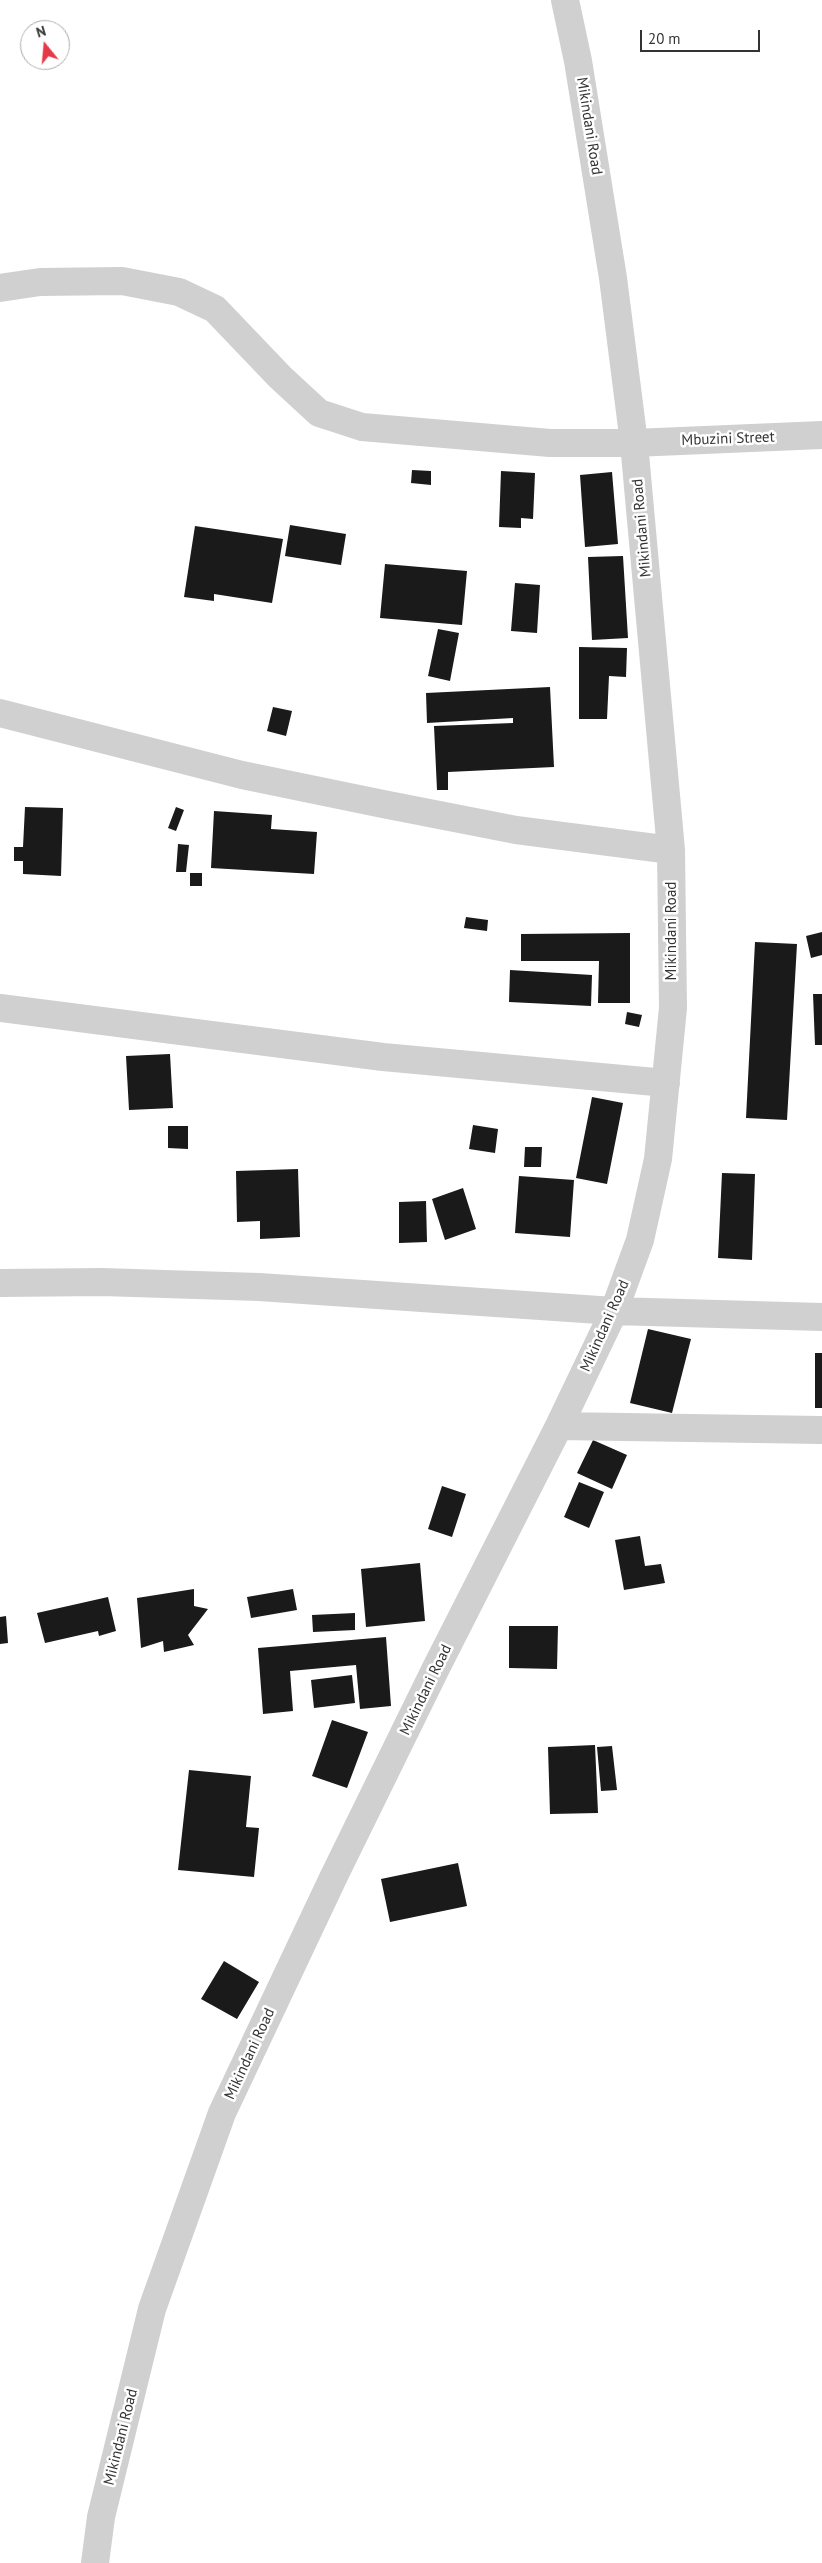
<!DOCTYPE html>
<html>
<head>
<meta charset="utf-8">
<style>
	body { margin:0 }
	#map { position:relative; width:822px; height:2563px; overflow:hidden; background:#fff; font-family:"PT Sans",sans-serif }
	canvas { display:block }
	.north { position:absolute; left:20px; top:20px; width:50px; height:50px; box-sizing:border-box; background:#fff; border:1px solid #adadad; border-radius:50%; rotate:343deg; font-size:14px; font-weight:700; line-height:20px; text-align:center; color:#333 }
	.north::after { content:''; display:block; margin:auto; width:18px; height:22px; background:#e63946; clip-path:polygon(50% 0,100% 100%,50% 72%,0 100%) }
	.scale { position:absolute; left:640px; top:30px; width:120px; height:22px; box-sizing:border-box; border:2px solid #333; border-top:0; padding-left:6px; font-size:15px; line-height:18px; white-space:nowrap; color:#333; -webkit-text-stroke:4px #fff; paint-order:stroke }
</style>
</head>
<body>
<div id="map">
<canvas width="822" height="2563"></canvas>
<div class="north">N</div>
<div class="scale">20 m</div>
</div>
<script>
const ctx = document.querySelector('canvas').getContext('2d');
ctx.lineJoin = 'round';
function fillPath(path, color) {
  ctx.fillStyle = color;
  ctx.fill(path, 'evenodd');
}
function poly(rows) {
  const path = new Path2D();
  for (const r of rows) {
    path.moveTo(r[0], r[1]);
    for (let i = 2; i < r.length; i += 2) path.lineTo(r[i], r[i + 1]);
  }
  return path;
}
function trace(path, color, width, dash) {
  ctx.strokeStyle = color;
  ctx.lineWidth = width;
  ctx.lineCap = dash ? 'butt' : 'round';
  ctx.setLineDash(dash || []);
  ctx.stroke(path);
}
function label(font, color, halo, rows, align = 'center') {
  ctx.font = font + ' "PT Sans",sans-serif';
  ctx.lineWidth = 5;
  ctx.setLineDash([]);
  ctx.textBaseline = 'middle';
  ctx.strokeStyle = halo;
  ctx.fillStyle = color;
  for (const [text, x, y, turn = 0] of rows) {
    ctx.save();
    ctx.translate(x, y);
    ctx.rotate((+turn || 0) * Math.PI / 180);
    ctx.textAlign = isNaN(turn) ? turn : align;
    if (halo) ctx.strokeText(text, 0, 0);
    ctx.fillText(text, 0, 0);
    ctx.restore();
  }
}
fillPath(poly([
	[412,470,431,471,431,485,411,483],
	[501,471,535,473,533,519,521,518,521,528,499,527],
	[612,472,618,544,585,547,580,475],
	[290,525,346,534,341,565,285,556],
	[195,526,283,539,272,603,214,594,214,601,184,597],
	[623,556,628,638,592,640,588,557],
	[385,564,467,571,462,625,380,618],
	[515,583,540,585,537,633,511,631],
	[438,629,459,633,450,681,428,676],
	[579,647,627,648,626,677,609,676,607,719,579,719],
	[550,687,554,767,448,772,448,790,437,790,434,726,513,723,513,718,427,723,426,693],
	[273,707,292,711,286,736,267,731],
	[25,807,63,808,61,876,23,874,23,861,14,861,14,847,23,847],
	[176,807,184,810,176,831,168,828],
	[214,811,272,815,271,829,317,832,314,874,211,868],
	[178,844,189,845,186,872,176,872],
	[190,873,202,873,202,886,190,886],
	[466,917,488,920,487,931,464,928],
	[822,932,822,955,811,958,806,936],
	[630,933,630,1003,598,1003,599,961,521,961,521,934],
	[755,942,797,944,787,1120,746,1118],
	[510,970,592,975,591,1006,509,1002],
	[813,994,822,994,822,1045,815,1045],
	[627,1012,642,1015,639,1027,625,1024],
	[170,1054,173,1108,129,1110,126,1056],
	[592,1097,623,1103,607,1184,576,1178],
	[473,1125,498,1129,495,1153,469,1149],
	[168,1126,188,1126,188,1149,168,1148],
	[525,1147,542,1147,541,1167,524,1167],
	[298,1169,300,1237,260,1239,260,1221,237,1222,236,1171],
	[722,1173,755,1174,752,1260,718,1258],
	[519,1176,574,1180,570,1237,515,1233],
	[463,1188,476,1229,445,1240,432,1199],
	[426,1201,427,1242,399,1243,399,1202],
	[648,1329,691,1339,672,1413,630,1403],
	[815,1353,822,1353,822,1408,815,1408],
	[593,1440,627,1455,612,1489,577,1473],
	[579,1482,604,1492,589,1528,564,1517],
	[442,1486,466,1494,452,1537,428,1529],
	[640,1536,645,1566,661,1564,665,1583,624,1590,615,1540],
	[420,1563,425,1621,366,1627,361,1569],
	[194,1589,194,1606,208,1609,188,1635,194,1645,164,1652,163,1641,141,1648,137,1598],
	[293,1589,297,1610,251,1618,247,1597],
	[108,1597,116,1631,99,1636,98,1631,45,1643,37,1613],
	[355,1613,355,1630,313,1632,312,1615],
	[6,1616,8,1643,0,1644,0,1617],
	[509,1626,558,1626,557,1669,509,1668],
	[386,1637,391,1706,360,1709,356,1665,290,1671,293,1711,263,1714,258,1648],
	[352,1675,355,1703,314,1708,311,1680],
	[332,1720,368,1732,347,1788,312,1776],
	[595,1745,598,1813,550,1814,548,1747],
	[612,1746,617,1790,601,1791,597,1747],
	[189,1770,251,1776,246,1827,259,1828,254,1877,178,1870],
	[458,1863,467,1906,390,1922,381,1879],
	[224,1961,259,1982,237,2019,201,1999]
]), '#1a1a1a');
trace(poly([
	[0,288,40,282,122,281,179,292,215,309,280,377,319,413,362,427,550,443,634,443,822,435],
	[0,713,242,775,383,804,516,830,671,850],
	[0,1008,383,1057,666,1083],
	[0,1283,102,1282,259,1287,614,1311,822,1317],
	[559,1426,822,1430],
	[95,2563,101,2517,152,2309,222,2113,334,1876,436,1668,559,1426,614,1311,640,1240,658,1159,673,1008,671,850,634,443,613,278,578,61,565,0]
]), '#d0d0d0', 28);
label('15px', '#333', '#fff', [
	["Mikindani Road",589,126,81],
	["Mbuzini Street",728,439,-2],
	["Mikindani Road",642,528,-95],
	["Mikindani Road",672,931,-90],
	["Mikindani Road",605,1326,-66],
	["Mikindani Road",426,1690,-64],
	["Mikindani Road",250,2054,-65],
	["Mikindani Road",121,2437,-76]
]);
</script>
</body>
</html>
